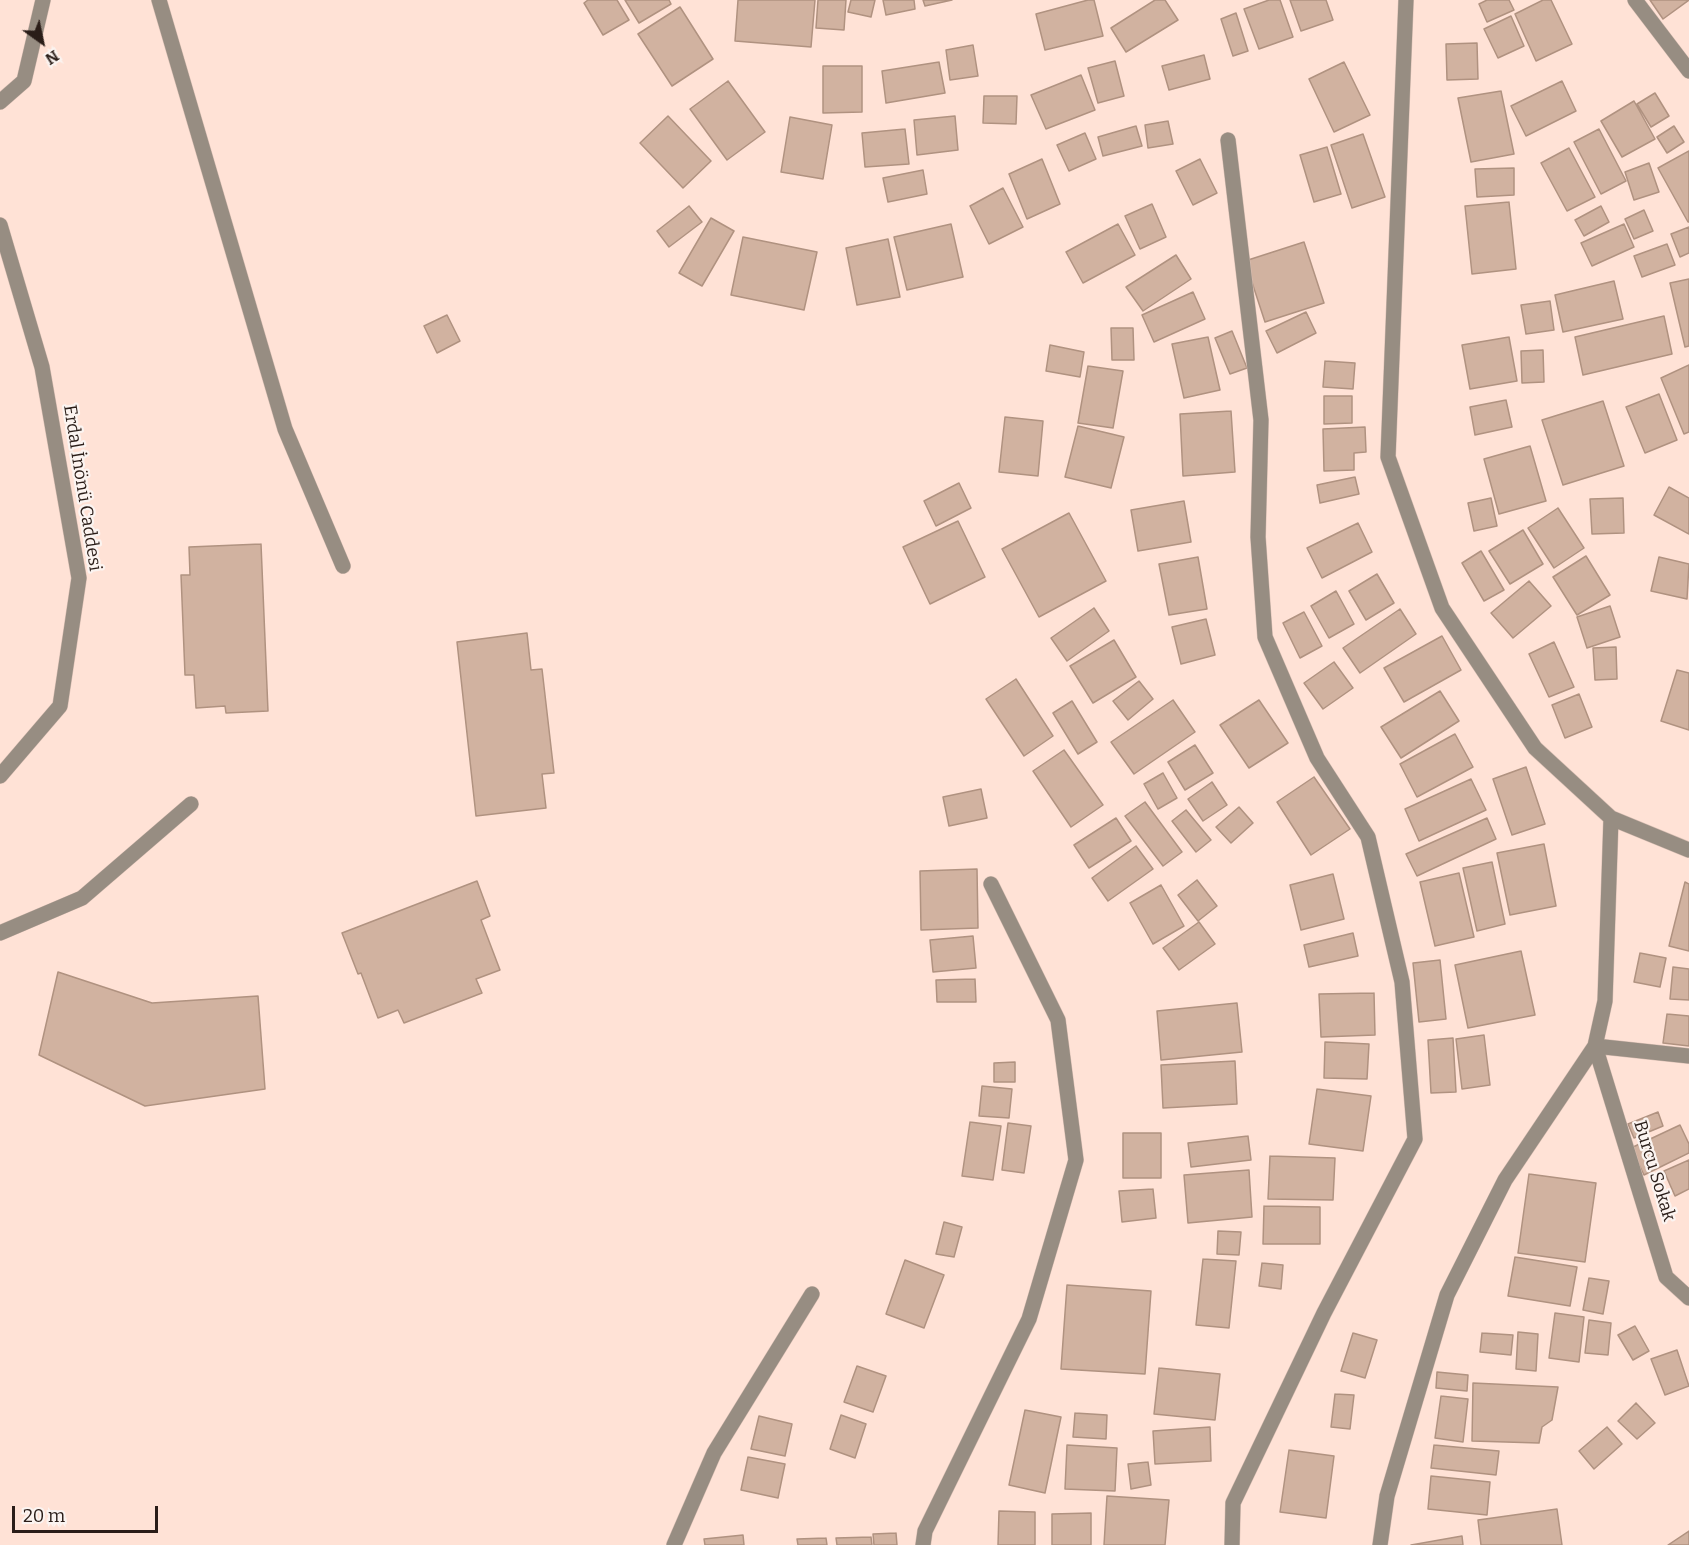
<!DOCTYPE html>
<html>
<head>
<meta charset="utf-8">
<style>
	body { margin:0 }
	#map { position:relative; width:1689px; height:1545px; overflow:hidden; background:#ffe2d6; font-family:Bitter,serif }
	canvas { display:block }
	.north { position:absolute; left:12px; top:12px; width:60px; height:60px; -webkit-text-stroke:4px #fbf4f1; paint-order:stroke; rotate:147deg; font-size:16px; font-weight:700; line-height:24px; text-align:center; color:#2a1d18 }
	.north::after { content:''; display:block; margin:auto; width:21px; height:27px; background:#2a1d18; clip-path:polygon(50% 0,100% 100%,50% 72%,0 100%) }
	.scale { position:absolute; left:12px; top:1506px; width:146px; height:27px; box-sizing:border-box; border:3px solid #2a1d18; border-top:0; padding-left:8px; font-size:18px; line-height:21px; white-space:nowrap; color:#2a1d18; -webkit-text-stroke:4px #fbf4f1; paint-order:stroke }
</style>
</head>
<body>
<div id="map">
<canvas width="1689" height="1545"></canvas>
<div class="north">N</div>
<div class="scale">20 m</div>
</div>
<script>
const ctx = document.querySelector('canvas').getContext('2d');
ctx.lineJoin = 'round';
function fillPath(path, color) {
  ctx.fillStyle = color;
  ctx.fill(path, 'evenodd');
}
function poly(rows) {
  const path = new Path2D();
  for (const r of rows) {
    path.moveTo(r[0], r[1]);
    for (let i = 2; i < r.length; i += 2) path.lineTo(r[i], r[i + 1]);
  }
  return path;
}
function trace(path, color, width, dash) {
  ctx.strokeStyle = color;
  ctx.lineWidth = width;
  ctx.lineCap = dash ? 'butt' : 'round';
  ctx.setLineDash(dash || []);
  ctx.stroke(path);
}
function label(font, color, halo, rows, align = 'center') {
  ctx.font = font + ' Bitter,serif';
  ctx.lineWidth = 4.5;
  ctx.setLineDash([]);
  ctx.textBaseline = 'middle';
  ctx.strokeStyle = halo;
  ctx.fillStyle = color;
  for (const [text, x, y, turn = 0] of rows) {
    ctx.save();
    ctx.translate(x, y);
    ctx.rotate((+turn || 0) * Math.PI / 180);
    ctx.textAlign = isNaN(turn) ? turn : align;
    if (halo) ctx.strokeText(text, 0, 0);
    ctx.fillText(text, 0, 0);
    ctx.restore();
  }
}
const building = poly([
	[588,0,617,0,629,20,603,35,584,3,588,0],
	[625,0,669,0,671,4,639,23,625,0],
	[738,0,815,0,811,47,735,41,738,0],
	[818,0,846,0,844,30,816,28,818,0],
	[851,0,875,0,871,17,848,12,851,0],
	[883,0,914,0,915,9,886,15,883,0],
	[923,0,952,0,925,6,923,0],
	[1088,0,1094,0,1103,36,1045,50,1036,14,1088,0],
	[1155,0,1165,0,1178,20,1126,52,1111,28,1155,0],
	[1269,0,1280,0,1293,37,1259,49,1244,9,1269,0],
	[1290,0,1326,0,1333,20,1301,31,1290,0],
	[1487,0,1509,0,1514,10,1487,22,1479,4,1487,0],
	[1543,0,1551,0,1572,44,1536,61,1515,14,1543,0],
	[1650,0,1689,0,1663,19,1650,0],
	[680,7,713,59,672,86,638,34,680,7],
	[1236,13,1248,51,1233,56,1221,19,1236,13],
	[1511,16,1524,46,1498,58,1484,29,1511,16],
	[1477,43,1478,79,1447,80,1446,44,1477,43],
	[973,45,978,76,950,80,946,50,973,45],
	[1204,55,1210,79,1169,90,1162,66,1204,55],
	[1115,61,1124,96,1098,103,1088,68,1115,61],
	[939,62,945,93,886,103,882,71,939,62],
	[1344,62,1370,115,1334,132,1309,79,1344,62],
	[823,66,862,66,862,112,823,113,823,66],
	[1081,75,1095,110,1046,129,1031,95,1081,75],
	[728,81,765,132,727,160,690,109,728,81],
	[1562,81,1576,111,1526,136,1511,106,1562,81],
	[1501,91,1514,154,1471,162,1458,98,1501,91],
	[1655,93,1669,116,1651,127,1637,104,1655,93],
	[984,96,1017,96,1016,124,983,123,984,96],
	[1634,101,1655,139,1622,157,1601,121,1634,101],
	[668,116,711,161,683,188,640,143,668,116],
	[955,116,958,150,917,155,914,120,955,116],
	[790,117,832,125,823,179,781,172,790,117],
	[1168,121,1173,144,1148,148,1145,125,1168,121],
	[1136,126,1142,146,1103,156,1098,137,1136,126],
	[1674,126,1684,142,1667,153,1657,137,1674,126],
	[905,129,909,164,865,167,862,133,905,129],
	[1599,129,1626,181,1601,194,1574,142,1599,129],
	[1085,133,1096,159,1069,171,1057,145,1085,133],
	[1363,134,1385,197,1352,208,1331,145,1363,134],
	[1327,147,1341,194,1314,202,1300,155,1327,147],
	[1569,148,1595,197,1567,211,1541,163,1569,148],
	[1689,151,1689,222,1688,222,1658,168,1689,151],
	[1042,159,1060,204,1027,219,1009,174,1042,159],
	[1200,159,1217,193,1193,205,1176,171,1200,159],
	[1649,163,1659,192,1634,200,1625,172,1649,163],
	[1514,168,1514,195,1477,197,1475,169,1514,168],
	[923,170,927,194,888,202,883,178,923,170],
	[1003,188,1023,227,989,244,970,206,1003,188],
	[1509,202,1516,269,1472,274,1465,206,1509,202],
	[1152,204,1166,237,1140,249,1125,216,1152,204],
	[689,206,702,222,669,247,657,231,689,206],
	[1601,206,1609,222,1584,236,1575,220,1601,206],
	[1644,210,1653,231,1634,239,1625,219,1644,210],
	[711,218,734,231,702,286,679,273,711,218],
	[951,224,963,277,907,290,894,237,951,224],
	[1118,224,1135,255,1083,283,1066,252,1118,224],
	[1624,224,1634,247,1592,266,1581,243,1624,224],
	[1689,227,1689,253,1680,257,1671,234,1689,227],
	[743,237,817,252,804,310,731,295,743,237],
	[888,239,900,297,857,305,846,248,888,239],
	[1304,242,1324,303,1265,322,1245,261,1304,242],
	[1667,244,1675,265,1642,277,1634,256,1667,244],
	[1176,255,1191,279,1143,311,1126,287,1176,255],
	[1689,279,1689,346,1685,347,1670,283,1689,279],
	[1614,281,1623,319,1563,332,1555,295,1614,281],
	[1193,292,1205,319,1154,342,1142,315,1193,292],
	[1550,301,1554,330,1526,334,1521,305,1550,301],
	[1306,312,1316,333,1277,353,1266,331,1306,312],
	[447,315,460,341,437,353,424,326,447,315],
	[1664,316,1672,354,1583,375,1575,337,1664,316],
	[1111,328,1133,328,1134,360,1112,360,1111,328],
	[1232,331,1247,368,1230,374,1215,338,1232,331],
	[1208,337,1220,390,1184,398,1172,344,1208,337],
	[1509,337,1517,381,1470,389,1462,345,1509,337],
	[1050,345,1084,352,1080,377,1046,371,1050,345],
	[1543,350,1544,382,1522,383,1521,351,1543,350],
	[1325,361,1355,363,1353,389,1323,387,1325,361],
	[1689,365,1689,432,1684,434,1661,378,1689,365],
	[1088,366,1123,371,1113,428,1078,423,1088,366],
	[1659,394,1677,440,1645,453,1626,407,1659,394],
	[1324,396,1352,396,1352,423,1324,424,1324,396],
	[1506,400,1512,427,1475,435,1470,407,1506,400],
	[1603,401,1624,466,1563,485,1542,420,1603,401],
	[1231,411,1235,472,1183,476,1180,414,1231,411],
	[1005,417,1043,421,1038,476,999,472,1005,417],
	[1078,426,1124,437,1111,488,1065,477,1078,426],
	[1365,427,1366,452,1354,453,1354,470,1324,471,1323,429,1365,427],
	[1530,446,1546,501,1499,514,1484,459,1530,446],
	[1355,477,1359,494,1320,503,1317,485,1355,477],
	[959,483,971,508,936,526,924,501,959,483],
	[1669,487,1689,498,1689,534,1654,515,1669,487],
	[1491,498,1497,526,1474,531,1468,503,1491,498],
	[1623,498,1624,533,1592,534,1590,499,1623,498],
	[1184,501,1191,542,1138,551,1131,510,1184,501],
	[1558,508,1584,548,1554,568,1528,528,1558,508],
	[1069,513,1106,581,1039,617,1002,549,1069,513],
	[958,521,985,577,930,604,903,547,958,521],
	[1358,523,1372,552,1322,578,1307,548,1358,523],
	[1523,530,1543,564,1510,584,1489,551,1523,530],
	[261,544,268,711,226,713,225,706,196,708,194,675,185,675,181,575,190,575,189,547,261,544],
	[1481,551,1504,590,1484,601,1462,563,1481,551],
	[1586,556,1610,595,1577,615,1553,577,1586,556],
	[1198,557,1207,609,1169,615,1159,564,1198,557],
	[1659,557,1689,564,1687,599,1651,591,1659,557],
	[1377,574,1394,603,1366,620,1349,591,1377,574],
	[1529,581,1551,606,1513,638,1491,613,1529,581],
	[1336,591,1354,624,1329,638,1311,606,1336,591],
	[1610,606,1620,637,1587,648,1577,617,1610,606],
	[1094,608,1109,631,1067,661,1051,638,1094,608],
	[1400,609,1416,634,1360,673,1343,648,1400,609],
	[1304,612,1322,646,1300,658,1283,623,1304,612],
	[1206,619,1215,655,1181,664,1172,627,1206,619],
	[527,633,531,670,542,669,554,773,542,774,546,808,476,816,457,642,527,633],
	[1442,636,1461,670,1404,702,1384,668,1442,636],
	[1114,640,1136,677,1093,703,1070,666,1114,640],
	[1554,642,1574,687,1549,697,1529,654,1554,642],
	[1616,647,1617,679,1595,680,1593,648,1616,647],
	[1334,662,1353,688,1323,709,1304,683,1334,662],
	[1677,670,1689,673,1689,730,1661,721,1677,670],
	[1016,679,1053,736,1024,756,986,699,1016,679],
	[1139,681,1153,699,1128,720,1113,701,1139,681],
	[1440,691,1459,721,1401,758,1381,727,1440,691],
	[1579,694,1592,727,1565,738,1552,705,1579,694],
	[1173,700,1195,732,1134,774,1111,742,1173,700],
	[1259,700,1288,743,1249,768,1220,725,1259,700],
	[1072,701,1097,742,1078,754,1053,713,1072,701],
	[1455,734,1473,767,1417,797,1400,764,1455,734],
	[1195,745,1213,773,1185,790,1168,762,1195,745],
	[1064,750,1103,805,1071,827,1033,771,1064,750],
	[1526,767,1545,824,1512,835,1493,779,1526,767],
	[1163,773,1177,798,1158,809,1144,784,1163,773],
	[1314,777,1350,829,1311,855,1277,802,1314,777],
	[1471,779,1486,810,1419,841,1405,809,1471,779],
	[1212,782,1227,805,1203,821,1188,799,1212,782],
	[981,789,987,818,949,826,943,797,981,789],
	[1145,802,1182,852,1163,866,1125,816,1145,802],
	[1239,807,1253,823,1231,843,1216,827,1239,807],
	[1186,810,1211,840,1196,852,1172,821,1186,810],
	[1116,818,1131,841,1089,868,1074,845,1116,818],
	[1487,818,1496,839,1417,876,1406,854,1487,818],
	[1544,844,1556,906,1510,915,1497,853,1544,844],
	[1136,846,1153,869,1108,901,1092,878,1136,846],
	[1492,862,1505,924,1477,931,1463,868,1492,862],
	[977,869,978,928,921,930,920,871,977,869],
	[1459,873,1474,937,1435,946,1420,882,1459,873],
	[1333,874,1344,919,1301,930,1290,885,1333,874],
	[1197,880,1217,906,1198,921,1178,895,1197,880],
	[477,881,490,916,481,920,500,970,476,979,482,993,404,1023,398,1010,378,1018,361,973,358,974,342,933,477,881],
	[1685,882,1689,884,1689,951,1669,946,1685,882],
	[1161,885,1184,926,1153,944,1130,903,1161,885],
	[1199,922,1215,944,1179,970,1163,948,1199,922],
	[1353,933,1358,956,1309,967,1304,945,1353,933],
	[973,936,976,968,933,972,930,940,973,936],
	[1521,951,1535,1015,1468,1028,1455,965,1521,951],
	[1640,953,1666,958,1660,987,1634,982,1640,953],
	[1440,960,1446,1019,1419,1022,1413,963,1440,960],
	[1673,967,1689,969,1689,1000,1670,999,1673,967],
	[58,972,152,1003,258,996,265,1089,145,1106,39,1055,58,972],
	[975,979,976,1002,937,1002,936,980,975,979],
	[1374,993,1375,1035,1321,1037,1319,994,1374,993],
	[1237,1003,1242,1052,1161,1060,1157,1011,1237,1003],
	[1667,1014,1689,1016,1689,1046,1663,1043,1667,1014],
	[1484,1035,1490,1085,1462,1089,1456,1039,1484,1035],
	[1453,1038,1456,1092,1431,1093,1428,1040,1453,1038],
	[1325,1042,1369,1044,1367,1079,1324,1078,1325,1042],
	[1235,1061,1237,1104,1163,1108,1161,1065,1235,1061],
	[1015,1062,1015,1082,994,1082,994,1063,1015,1062],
	[982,1086,1012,1089,1009,1118,979,1116,982,1086],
	[1317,1089,1371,1096,1363,1151,1309,1144,1317,1089],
	[1658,1112,1663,1126,1634,1138,1628,1124,1658,1112],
	[970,1122,1001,1126,993,1180,962,1176,970,1122],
	[1008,1123,1031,1126,1024,1173,1002,1170,1008,1123],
	[1680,1125,1689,1144,1689,1153,1644,1175,1631,1148,1680,1125],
	[1123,1133,1161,1133,1161,1178,1123,1178,1123,1133],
	[1248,1136,1251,1160,1191,1167,1188,1143,1248,1136],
	[1270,1156,1335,1158,1333,1200,1268,1199,1270,1156],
	[1689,1160,1689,1189,1675,1196,1664,1171,1689,1160],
	[1249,1170,1252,1217,1188,1223,1184,1175,1249,1170],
	[1529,1174,1596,1183,1585,1262,1518,1253,1529,1174],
	[1153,1189,1156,1218,1122,1222,1119,1191,1153,1189],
	[1264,1206,1320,1207,1320,1244,1263,1244,1264,1206],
	[944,1222,962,1227,954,1257,936,1254,944,1222],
	[1218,1231,1241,1232,1239,1255,1217,1254,1218,1231],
	[1515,1257,1577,1267,1570,1306,1508,1296,1515,1257],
	[1203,1259,1236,1261,1229,1328,1196,1325,1203,1259],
	[905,1260,944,1275,924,1328,886,1314,905,1260],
	[1262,1263,1283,1265,1281,1289,1259,1286,1262,1263],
	[1589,1278,1609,1281,1603,1314,1583,1310,1589,1278],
	[1067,1285,1151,1291,1145,1374,1061,1369,1067,1285],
	[1555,1313,1584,1317,1579,1362,1549,1358,1555,1313],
	[1589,1320,1611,1323,1608,1355,1585,1353,1589,1320],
	[1635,1326,1649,1351,1633,1360,1618,1335,1635,1326],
	[1518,1332,1538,1334,1536,1371,1516,1369,1518,1332],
	[1353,1333,1377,1340,1365,1378,1341,1371,1353,1333],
	[1482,1333,1513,1335,1511,1355,1480,1352,1482,1333],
	[1677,1350,1689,1386,1665,1395,1651,1359,1677,1350],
	[857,1366,886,1376,873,1412,844,1402,857,1366],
	[1159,1368,1220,1374,1215,1420,1154,1414,1159,1368],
	[1437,1372,1468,1375,1467,1391,1436,1388,1437,1372],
	[1473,1383,1558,1387,1552,1420,1542,1427,1539,1443,1472,1441,1473,1383],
	[1335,1394,1354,1395,1350,1429,1331,1427,1335,1394],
	[1441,1396,1468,1399,1463,1442,1435,1438,1441,1396],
	[1636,1403,1655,1423,1637,1439,1618,1421,1636,1403],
	[1025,1410,1061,1417,1045,1493,1009,1485,1025,1410],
	[1075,1413,1107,1415,1106,1439,1073,1437,1075,1413],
	[841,1415,866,1424,855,1458,830,1449,841,1415],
	[759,1416,792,1424,785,1456,751,1449,759,1416],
	[1210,1427,1211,1461,1155,1464,1153,1431,1210,1427],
	[1607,1427,1622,1444,1594,1469,1579,1451,1607,1427],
	[1067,1445,1117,1448,1115,1491,1065,1489,1067,1445],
	[1434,1445,1499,1451,1496,1475,1431,1468,1434,1445],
	[1289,1450,1334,1456,1326,1518,1280,1512,1289,1450],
	[748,1457,785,1464,778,1498,741,1490,748,1457],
	[1148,1462,1151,1485,1131,1489,1128,1464,1148,1462],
	[1431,1476,1490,1482,1487,1515,1428,1509,1431,1476],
	[1107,1496,1169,1500,1165,1545,1104,1545,1107,1496],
	[1557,1509,1562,1545,1481,1545,1478,1520,1557,1509],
	[999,1511,1035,1512,1035,1545,998,1545,999,1511],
	[1091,1513,1091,1545,1052,1545,1052,1514,1091,1513],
	[1689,1531,1689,1545,1668,1545,1689,1531],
	[896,1533,897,1545,874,1545,873,1534,896,1533],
	[743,1535,744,1545,705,1545,704,1539,743,1535],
	[1462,1536,1463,1545,1411,1545,1462,1536],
	[871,1537,872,1545,837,1545,836,1538,871,1537],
	[826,1538,827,1545,798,1545,797,1539,826,1538]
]);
fillPath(building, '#d1b2a0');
trace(building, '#b09280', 1.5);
const minor = poly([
	[159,0,285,429,343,566],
	[1406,0,1388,457,1442,608,1535,748,1611,818,1689,850],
	[1635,0,1689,71],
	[0,102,24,81,43,0],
	[1228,140,1261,420,1258,537,1265,637,1317,758,1368,837,1402,982,1415,1139,1324,1313,1233,1503,1232,1545],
	[0,225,42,367,79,578,60,706,0,776],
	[0,933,82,898,191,804],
	[1689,1056,1595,1046,1666,1277,1689,1298],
	[674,1545,714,1453,812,1294],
	[923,1545,925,1531,1029,1319,1076,1160,1058,1020,991,884],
	[1380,1545,1387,1496,1447,1295,1505,1180,1595,1046,1605,1001,1611,818]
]);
trace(minor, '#d9bfb4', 16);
trace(minor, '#978d82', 15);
label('18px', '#2a1d18', '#fbf4f1', [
	["Erdal İnönü Caddesi",82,488,81],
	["Burcu Sokak",1654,1171,73]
]);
</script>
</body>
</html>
